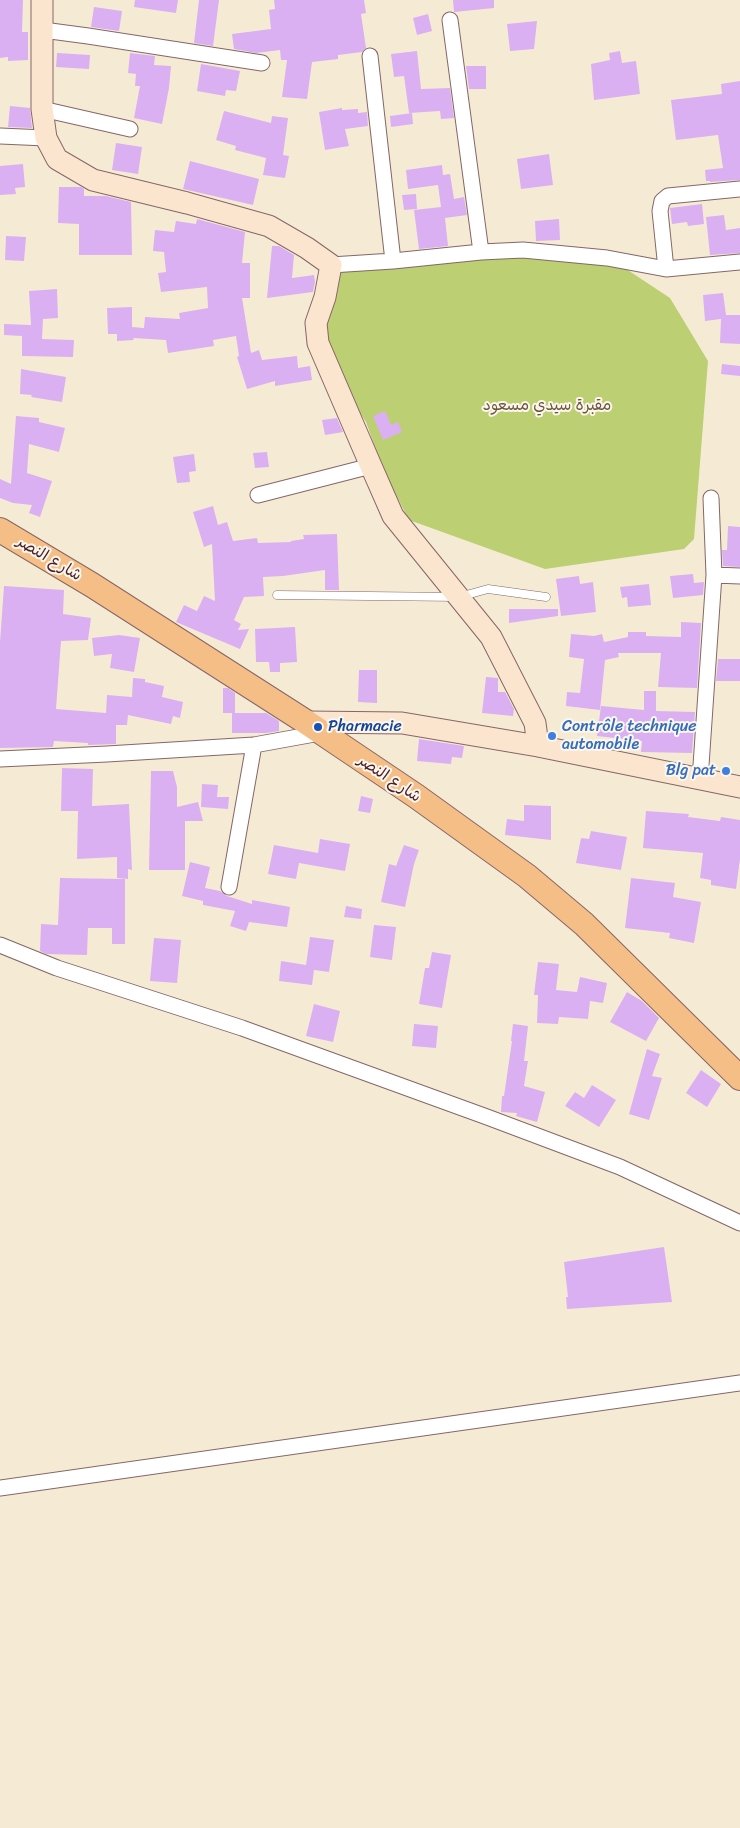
<!DOCTYPE html>
<html>
<head>
<meta charset="utf-8">
<style>
	body { margin:0 }
	canvas { display:block; background:#f5ebd5 }
</style>
</head>
<body>
<canvas width="740" height="1828"></canvas>
<script>
const ctx = document.querySelector('canvas').getContext('2d');
ctx.lineJoin = 'round';
function fillPath(path, color) {
  ctx.fillStyle = color;
  ctx.fill(path, 'evenodd');
}
function poly(rows) {
  const path = new Path2D();
  for (const r of rows) {
    path.moveTo(r[0], r[1]);
    for (let i = 2; i < r.length; i += 2) path.lineTo(r[i], r[i + 1]);
  }
  return path;
}
function trace(path, color, width, dash) {
  ctx.strokeStyle = color;
  ctx.lineWidth = width;
  ctx.lineCap = dash ? 'butt' : 'round';
  ctx.setLineDash(dash || []);
  ctx.stroke(path);
}
function label(font, color, halo, rows, align = 'center') {
  ctx.font = font + ' Sriracha,"Playpen Sans Arabic",sans-serif';
  ctx.lineWidth = 4;
  ctx.setLineDash([]);
  ctx.textBaseline = 'middle';
  ctx.strokeStyle = halo;
  ctx.fillStyle = color;
  for (const [text, x, y, turn = 0] of rows) {
    ctx.save();
    ctx.translate(x, y);
    ctx.rotate((+turn || 0) * Math.PI / 180);
    ctx.textAlign = isNaN(turn) ? turn : align;
    if (halo) ctx.strokeText(text, 0, 0);
    ctx.fillText(text, 0, 0);
    ctx.restore();
  }
}
fillPath(poly([
	[470,249,611,259,670,298,708,361,694,539,684,549,545,569,409,520,384,472,366,422,337,378,320,331,330,284,351,263]
]), '#bccf72');
fillPath(poly([
	[0,0,23,0,22,32,28,32,28,60,8,61,8,57,0,58],
	[135,0,178,0,176,13,134,7],
	[199,0,219,0,213,46,194,43],
	[274,0,364,0,366,13,361,14,366,48,362,52,338,55,338,59,312,62,307,99,282,97,287,60,281,60,280,50,256,53,234,49,232,34,271,29,269,10,275,9],
	[453,0,494,0,494,8,454,12],
	[94,7,122,11,119,31,91,27],
	[428,14,432,31,417,35,413,18],
	[537,21,534,49,510,51,507,24],
	[417,51,421,89,450,88,454,118,441,119,440,111,409,113,404,76,394,77,391,54],
	[620,51,622,63,636,61,640,94,594,100,591,64,610,60,609,53],
	[57,53,90,55,89,69,56,67],
	[130,53,155,56,154,65,171,66,169,88,162,124,134,118,140,86,135,86,136,74,128,73],
	[201,64,240,71,236,91,226,90,225,96,197,91],
	[466,66,486,66,486,89,469,89],
	[740,81,740,180,710,182,710,181,706,181,705,170,723,168,718,135,676,140,671,100,722,94,721,84],
	[10,106,30,108,32,128,8,127],
	[342,108,342,110,358,109,358,113,367,112,368,126,345,129,349,146,325,150,319,112],
	[224,111,271,123,272,116,288,118,283,155,289,156,285,178,263,175,266,158,235,150,236,146,216,140],
	[412,113,413,124,391,127,390,116],
	[116,143,142,147,138,174,112,170],
	[549,154,553,185,521,189,517,159],
	[190,161,259,179,253,205,183,189],
	[23,164,25,187,15,188,16,194,0,195,0,166],
	[442,165,443,175,450,174,454,199,464,197,467,215,445,218,448,246,419,249,414,210,441,207,438,185,408,189,406,170],
	[59,187,81,187,84,189,84,196,106,196,131,202,132,255,79,255,79,224,58,223],
	[416,194,417,209,404,210,402,195],
	[702,204,704,224,688,226,687,222,672,224,670,208],
	[724,215,726,230,740,228,740,253,710,255,706,217],
	[197,219,245,232,242,263,250,263,250,298,242,298,251,353,259,350,262,360,297,356,298,368,310,366,312,380,275,386,275,381,247,389,237,357,239,356,236,336,213,340,214,346,168,353,166,340,133,338,134,340,117,341,117,334,108,334,107,308,132,307,132,327,144,328,145,317,180,319,179,313,208,308,207,287,161,292,158,273,166,272,164,252,153,251,155,230,174,232,176,221,196,224],
	[559,219,560,240,536,241,535,221],
	[6,236,26,237,24,261,5,260],
	[272,246,279,246,294,255,292,278,314,275,315,282,313,292,267,298],
	[57,289,58,318,43,319,42,339,74,340,73,357,22,356,22,336,4,335,4,324,31,325,29,291],
	[723,293,726,315,740,315,740,344,720,343,721,319,705,321,703,295],
	[722,364,740,366,740,376,721,374],
	[21,369,66,377,62,402,31,397,32,395,20,394],
	[385,411,391,425,398,422,402,432,383,440,373,416],
	[16,416,39,418,39,422,65,428,59,452,29,444,27,473,52,481,40,517,29,513,32,505,13,503,0,498,0,479,11,484],
	[337,418,343,432,325,435,322,420],
	[267,452,269,467,255,468,253,453],
	[194,454,196,471,189,472,190,482,177,483,173,457],
	[213,506,218,525,227,522,233,541,257,538,258,543,291,542,291,541,304,539,303,535,337,534,339,590,325,590,325,570,283,576,263,577,264,596,244,597,234,620,241,624,238,630,249,629,240,649,176,622,184,605,197,611,204,596,215,601,212,544,204,547,193,512],
	[728,526,740,527,740,567,723,566,722,550,727,550],
	[693,574,694,583,704,582,703,595,673,598,670,576],
	[579,576,580,584,593,582,596,612,561,616,556,579],
	[649,584,651,605,628,607,627,597,622,598,620,587],
	[4,586,64,590,63,614,91,618,88,640,61,641,56,709,106,713,107,695,132,697,133,678,145,679,145,682,164,686,162,697,183,702,180,718,173,716,171,724,128,715,127,725,116,725,116,744,88,745,88,743,54,741,53,747,0,748,0,642],
	[509,609,558,609,558,616,509,623],
	[681,622,701,623,697,688,658,687,661,653,618,653,619,657,605,660,600,710,566,706,567,692,580,693,584,659,569,657,571,634,594,636,602,634,604,642,628,637,628,632,646,632,646,636,681,637],
	[295,627,297,662,280,663,280,672,270,672,269,662,256,662,255,629],
	[119,635,140,638,134,672,110,668,112,654,94,656,92,638],
	[718,659,740,659,740,681,716,681],
	[359,670,377,670,377,703,358,702],
	[486,677,498,678,498,692,505,692,514,709,513,716,482,713],
	[223,688,228,688,235,693,235,713,266,713,279,721,279,731,266,733,232,733,232,713,223,713],
	[644,691,656,691,656,711,695,712,692,753,641,752,642,741,597,736,601,706,644,710],
	[419,739,464,746,462,758,452,757,451,764,417,761],
	[62,768,93,769,92,806,129,804,132,870,128,869,128,879,117,878,117,857,77,859,78,811,61,811],
	[151,771,173,771,177,787,177,807,198,802,203,821,185,821,185,870,149,870],
	[202,784,218,785,217,797,229,797,228,809,201,807],
	[361,796,373,799,370,813,358,811],
	[524,805,551,806,551,840,505,835,507,819,524,821],
	[646,811,689,814,688,817,720,821,721,817,740,820,740,859,736,889,711,885,711,880,700,878,703,853,643,848],
	[591,831,627,837,621,870,576,863,581,838,589,839],
	[320,839,350,844,345,871,299,863,296,879,268,874,274,845,318,853],
	[404,845,419,850,414,864,405,907,381,902,389,864,396,866],
	[190,862,210,867,205,888,220,891,227,896,252,904,252,900,290,907,287,927,249,922,246,931,230,926,235,911,203,905,203,901,182,896],
	[60,878,125,879,125,944,112,944,112,928,88,928,87,955,46,954,40,951,41,924,58,925],
	[631,878,675,883,673,897,701,902,694,943,669,938,670,933,625,928],
	[346,906,362,909,361,919,344,917],
	[374,925,396,927,392,960,370,957],
	[310,937,334,940,329,972,314,970,312,985,279,981,281,961,306,965],
	[154,938,181,940,177,983,150,981],
	[432,952,451,955,442,1008,419,1004,425,968,429,968],
	[538,962,559,964,556,990,577,992,580,977,607,983,603,1003,590,1001,588,1019,559,1017,558,1024,537,1023,538,995,534,995],
	[627,992,642,1001,659,1018,646,1041,610,1022],
	[314,1004,340,1011,333,1042,306,1036],
	[414,1024,438,1026,436,1048,412,1046],
	[513,1024,528,1026,524,1061,528,1061,524,1086,545,1092,537,1122,516,1116,517,1113,501,1112,502,1096,504,1096,512,1041,511,1041],
	[647,1049,660,1054,652,1076,662,1078,649,1120,629,1114],
	[701,1070,721,1084,707,1107,686,1093],
	[592,1085,616,1100,599,1127,565,1106,575,1092,584,1098],
	[664,1247,672,1302,567,1309,566,1297,568,1297,564,1262]
]), '#dab0f3');
const lane = poly([
	[277,595,459,597,488,589,546,597]
]);
const street = poly([
	[450,20,481,252],
	[43,30,88,36,262,63],
	[370,56,393,261],
	[42,109,130,129],
	[0,136,46,138],
	[331,265,393,261,481,252,523,250,607,258,666,269,740,262],
	[666,269,660,211,662,201,668,196,740,189],
	[258,495,371,466],
	[714,575,740,576],
	[0,759,107,754,254,745,320,733],
	[700,780,714,575,711,498],
	[229,887,254,745],
	[0,945,57,968,242,1028,487,1117,620,1167,740,1223],
	[0,1488,740,1383]
]);
const secondary = poly([
	[42,0,42,109,46,138,57,159,93,180,187,203,269,226,307,248,331,265,325,297,316,323,318,343,371,466,393,516,491,637,535,723,538,746],
	[306,722,402,723,538,746,740,787]
]);
const primary = poly([
	[0,530,92,585,306,722,416,796,527,876,584,924,740,1078]
]);
trace(lane, '#866666', 9);
trace(street, '#866666', 17);
trace(secondary, '#866666', 23);
trace(primary, '#866666', 26);
trace(lane, '#fff', 8);
trace(street, '#fff', 15);
trace(secondary, '#fbe5cf', 21);
trace(primary, '#f6be87', 24);
for (const [x, y, r, color] of [
	[318,727,5,"#1a4fb4"],
	[552,736,5,"#3f7fe0"],
	[726,771,5,"#3f7fe0"]
]) {
  const dot = new Path2D();
  dot.arc(x, y, r, 0, 2 * Math.PI);
  ctx.fillStyle = color;
  ctx.fill(dot);
  trace(dot, '#fbf7ec', 2);
}
label('16px', '#6c5440', '#fbf7ec', [
	["مقبرة سيدي مسعود",547,406]
]);
label('16px', '#4a1f2b', '#fbf7ec', [
	["شارع النصر",49,559,31],
	["شارع النصر",389,779,34]
]);
label('16px', '#164399', '#fbf7ec', [
	["Pharmacie",328,727]
], 'left');
label('16px', '#366cbe', '#fbf7ec', [
	["Contrôle technique",562,727],
	["automobile",562,745],
	["Blg pat",716,771,"right"]
], 'left');
</script>
</body>
</html>
